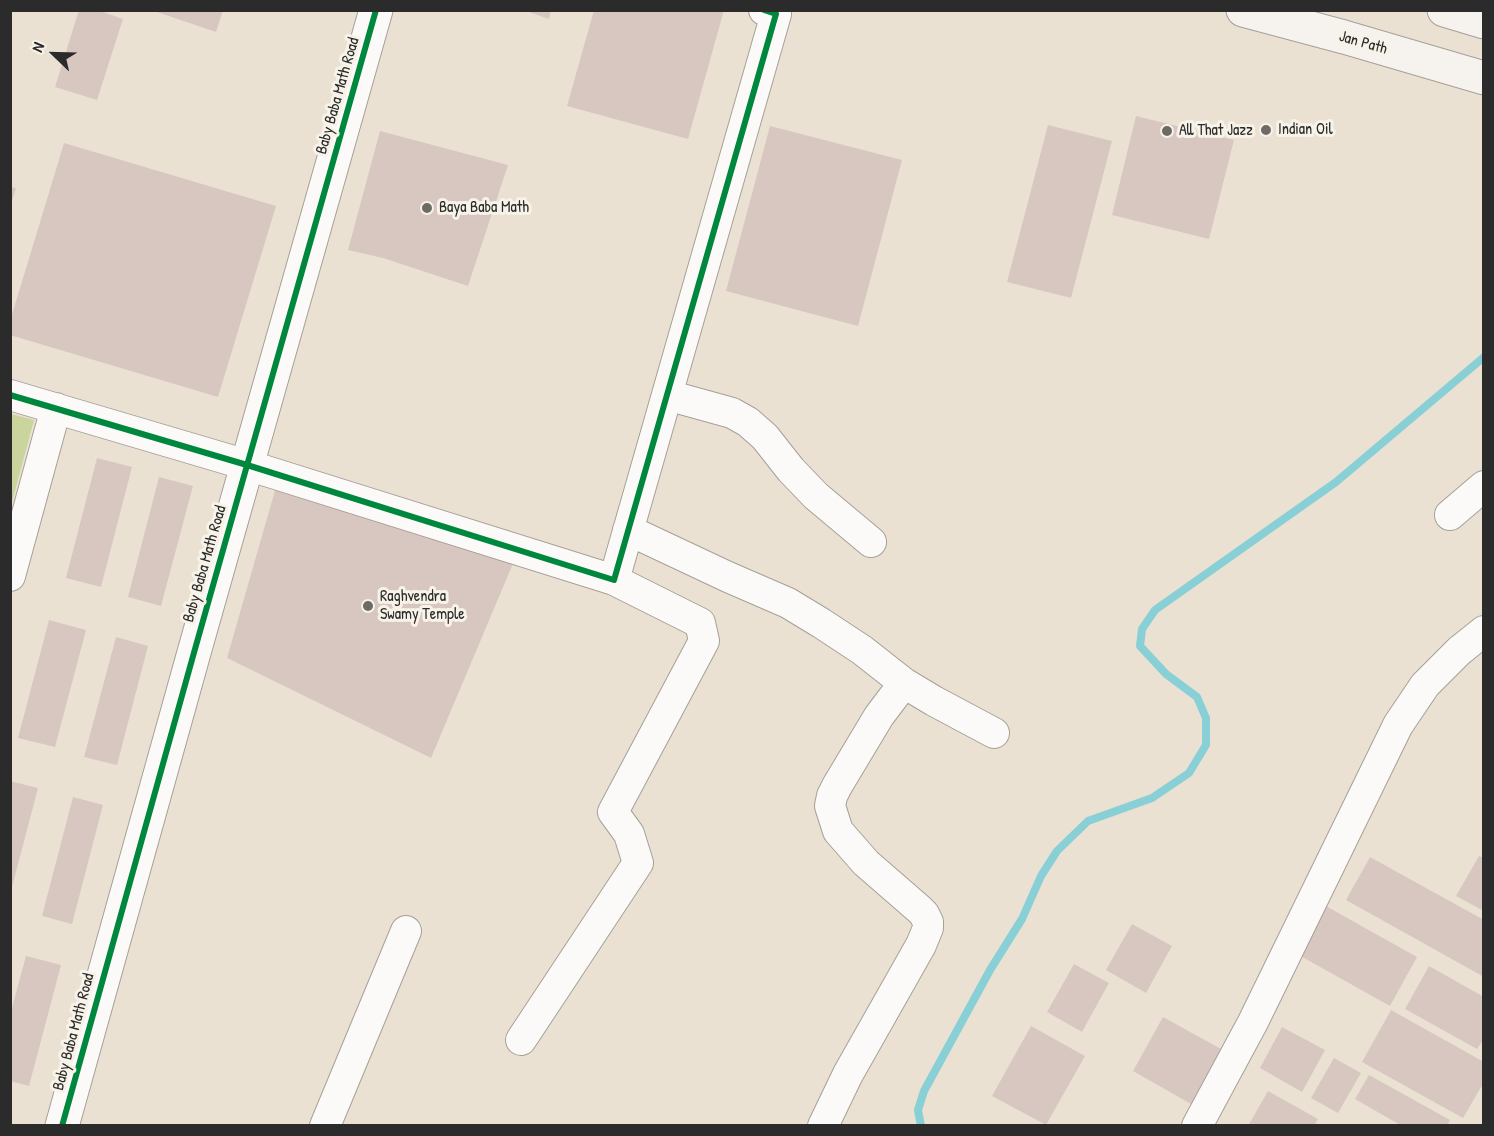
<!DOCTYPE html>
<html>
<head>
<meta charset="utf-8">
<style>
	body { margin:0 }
	#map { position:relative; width:1494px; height:1136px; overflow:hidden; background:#eae1d3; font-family:"Patrick Hand",sans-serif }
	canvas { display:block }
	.frame { position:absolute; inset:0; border:12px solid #2b2b2b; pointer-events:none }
	.north { position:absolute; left:24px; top:24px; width:60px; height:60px; -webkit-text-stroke:4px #f7f3e8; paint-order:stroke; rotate:293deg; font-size:16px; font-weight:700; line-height:24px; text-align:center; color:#2b2b2b }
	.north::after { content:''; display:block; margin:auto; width:21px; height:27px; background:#2b2b2b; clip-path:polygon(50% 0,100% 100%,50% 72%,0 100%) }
</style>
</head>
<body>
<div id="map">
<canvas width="1494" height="1136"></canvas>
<div class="frame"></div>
<div class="north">N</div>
</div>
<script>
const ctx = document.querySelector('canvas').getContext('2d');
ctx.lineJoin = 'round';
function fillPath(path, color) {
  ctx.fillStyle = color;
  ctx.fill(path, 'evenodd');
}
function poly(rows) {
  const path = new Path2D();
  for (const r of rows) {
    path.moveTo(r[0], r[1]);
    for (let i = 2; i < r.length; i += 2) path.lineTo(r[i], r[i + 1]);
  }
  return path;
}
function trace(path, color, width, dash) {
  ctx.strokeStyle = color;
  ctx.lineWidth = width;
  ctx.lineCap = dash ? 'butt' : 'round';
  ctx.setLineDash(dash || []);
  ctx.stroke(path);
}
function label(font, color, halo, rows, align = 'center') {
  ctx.font = font + ' "Patrick Hand",sans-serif';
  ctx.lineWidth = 6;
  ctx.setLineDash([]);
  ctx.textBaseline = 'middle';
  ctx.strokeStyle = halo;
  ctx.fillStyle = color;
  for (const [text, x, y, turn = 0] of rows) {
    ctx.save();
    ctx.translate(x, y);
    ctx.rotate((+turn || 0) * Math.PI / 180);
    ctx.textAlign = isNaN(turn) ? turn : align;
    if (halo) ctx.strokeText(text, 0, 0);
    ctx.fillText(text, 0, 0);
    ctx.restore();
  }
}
fillPath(poly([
	[11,414,34,420,11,506,10,414]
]), '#cad59e');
trace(poly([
	[921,1126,918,1110,924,1091,990,970,1022,919,1041,876,1057,851,1088,821,1152,798,1189,773,1206,745,1206,718,1197,697,1166,674,1140,646,1142,629,1155,610,1336,482,1484,357]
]), '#88d0d6', 8);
fillPath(poly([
	[79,10,97,10,123,19,97,100,55,87],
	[151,10,223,10,216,32],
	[523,10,551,10,549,19],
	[594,10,724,10,688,139,567,106],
	[1136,116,1234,140,1209,239,1112,215],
	[1048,125,1112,141,1071,298,1007,282],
	[770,126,902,160,858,326,726,291],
	[380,131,508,165,468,286,383,258,348,250],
	[64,143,276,206,218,397,10,335,10,321],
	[10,187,16,188,11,204,10,204],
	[97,458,132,467,101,587,66,578],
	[159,477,193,486,161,606,128,597],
	[278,480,517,554,431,758,227,658],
	[49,620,86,630,55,747,18,738],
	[116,637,148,646,117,765,84,757],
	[10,781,38,788,11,891,10,891],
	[73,797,103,805,72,924,42,916],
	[1479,856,1484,858,1484,911,1456,896],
	[1370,857,1484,920,1484,977,1346,900],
	[1324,905,1417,957,1390,1006,1297,954],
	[1132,924,1172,946,1146,993,1106,970],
	[26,956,61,965,29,1086,10,1081,10,1015],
	[1074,964,1109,983,1082,1032,1047,1012],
	[1429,966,1484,997,1484,1039,1477,1049,1405,1009],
	[1391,1010,1484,1062,1484,1082,1463,1118,1362,1062],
	[1163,1017,1221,1049,1191,1104,1133,1071],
	[1031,1026,1085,1056,1046,1125,992,1096],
	[1282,1027,1325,1050,1302,1092,1260,1068],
	[1334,1058,1361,1073,1338,1113,1311,1098],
	[1369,1075,1450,1120,1447,1126,1402,1126,1355,1099],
	[1268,1091,1318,1119,1314,1126,1248,1126]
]), '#d8c7c0');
const minor = poly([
	[10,395,247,465,614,580,776,14,764,10],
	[667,395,732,413,748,422,765,437,791,470,816,496,871,542],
	[1450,515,1484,486],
	[628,530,728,577,788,603,821,623,862,650,904,683,934,701,994,733],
	[10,576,56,408],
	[521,1040,638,863,629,834,613,812,704,641,700,623,614,580],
	[325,1126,406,931],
	[823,1126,848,1074,921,945,928,928,928,922,924,914,919,909,866,863,838,831,830,806,832,796,837,786,879,716,904,683],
	[1197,1126,1253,1022,1398,725,1425,685,1459,651,1484,631]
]);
const tertiary = poly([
	[62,1126,195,649,376,10]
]);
const secondary = poly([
	[1243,10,1344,37,1484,78],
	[1444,10,1484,22]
]);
trace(minor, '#a5a098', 32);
trace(tertiary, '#a5a098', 35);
trace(secondary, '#a5a098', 35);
trace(minor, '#fcfaf8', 30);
trace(tertiary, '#fcfaf8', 33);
trace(secondary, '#f6f2ed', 33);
trace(poly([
	[10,395,247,465,614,580,776,14,764,10],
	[62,1126,195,649,376,10]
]), '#00873e', 6);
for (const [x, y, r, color] of [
	[1266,130,6,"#6e6b66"],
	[1167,131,6,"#6e6b66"],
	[427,208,6,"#6e6b66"],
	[368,606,6,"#6e6b66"]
]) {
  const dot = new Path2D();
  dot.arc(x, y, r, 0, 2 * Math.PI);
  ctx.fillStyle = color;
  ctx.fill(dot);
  trace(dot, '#f7f3e8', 2);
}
label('16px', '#2b2b2b', '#f7f3e8', [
	["Jan Path",1363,43,16],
	["Baby Baba Math Road",338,96,-74],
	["Baby Baba Math Road",205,564,-74],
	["Baby Baba Math Road",74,1032,-75]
]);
label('16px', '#2b2b2b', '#f7f3e8', [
	["Indian Oil",1278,130],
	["All That Jazz",1179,131],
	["Baya Baba Math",439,208],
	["Raghvendra",380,597],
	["Swamy Temple",380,615]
], 'left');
</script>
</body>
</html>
